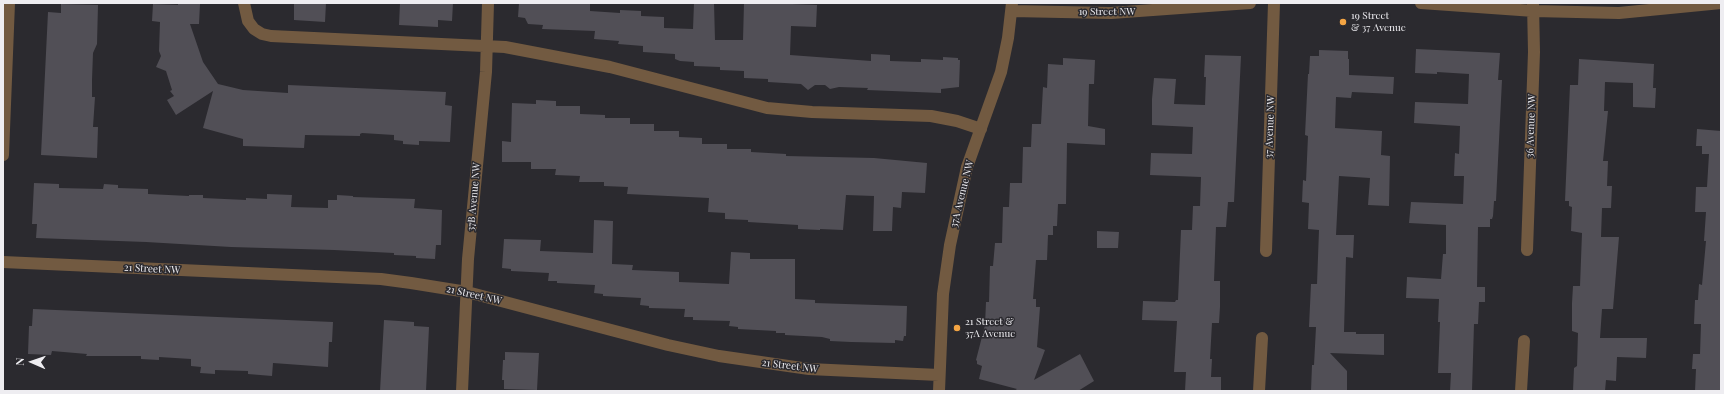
<!DOCTYPE html>
<html>
<head>
<meta charset="utf-8">
<style>
	body { margin:0 }
	#map { position:relative; width:1724px; height:394px; overflow:hidden; background:#2b2a2f; font-family:"Playfair Display",serif }
	canvas { display:block }
	.frame { position:absolute; inset:0; border:4px solid #eeedf1; pointer-events:none }
	.north { position:absolute; left:12px; top:342px; width:40px; height:40px; -webkit-text-stroke:3px #2b2a2f; paint-order:stroke; rotate:272deg; font-size:11px; font-weight:700; line-height:16px; text-align:center; color:#eeedf1 }
	.north::after { content:''; display:block; margin:auto; width:14px; height:18px; background:#eeedf1; clip-path:polygon(50% 0,100% 100%,50% 72%,0 100%) }
</style>
</head>
<body>
<div id="map">
<canvas width="1724" height="394"></canvas>
<div class="frame"></div>
<div class="north">N</div>
</div>
<script>
const ctx = document.querySelector('canvas').getContext('2d');
ctx.lineJoin = 'round';
function fillPath(path, color) {
  ctx.fillStyle = color;
  ctx.fill(path, 'evenodd');
}
function poly(rows) {
  const path = new Path2D();
  for (const r of rows) {
    path.moveTo(r[0], r[1]);
    for (let i = 2; i < r.length; i += 2) path.lineTo(r[i], r[i + 1]);
  }
  return path;
}
function trace(path, color, width, dash) {
  ctx.strokeStyle = color;
  ctx.lineWidth = width;
  ctx.lineCap = dash ? 'butt' : 'round';
  ctx.setLineDash(dash || []);
  ctx.stroke(path);
}
function label(font, color, halo, rows, align = 'center') {
  ctx.font = font + ' "Playfair Display",serif';
  ctx.lineWidth = 3;
  ctx.setLineDash([]);
  ctx.textBaseline = 'middle';
  ctx.strokeStyle = halo;
  ctx.fillStyle = color;
  for (const [text, x, y, turn = 0] of rows) {
    ctx.save();
    ctx.translate(x, y);
    ctx.rotate((+turn || 0) * Math.PI / 180);
    ctx.textAlign = isNaN(turn) ? turn : align;
    if (halo) ctx.strokeText(text, 0, 0);
    ctx.fillText(text, 0, 0);
    ctx.restore();
  }
}
fillPath(poly([
	[178,3,200,4,199,24,190,24,203,62,218,84,243,90,288,93,288,85,446,92,445,105,452,106,450,142,419,141,419,145,403,144,403,141,394,140,394,135,362,133,360,134,360,136,305,135,304,148,243,146,243,139,203,128,213,91,176,115,167,100,174,96,170,91,172,90,166,71,156,67,161,56,159,51,160,22,152,21,153,4,178,5],
	[294,3,326,3,325,22,294,20],
	[400,3,453,3,452,21,438,20,438,27,399,25],
	[519,3,590,3,590,11,620,13,620,10,641,11,641,16,664,17,664,28,693,29,694,3,714,3,715,40,743,40,744,3,792,3,792,4,817,5,816,27,791,26,790,55,871,61,871,54,890,55,890,61,921,62,921,59,943,60,943,57,958,58,958,60,960,60,959,87,941,89,941,93,867,90,868,88,839,87,830,89,825,85,815,85,808,90,801,84,768,82,768,79,744,78,744,71,720,70,720,67,694,66,694,62,680,61,675,59,675,54,643,52,643,46,618,44,619,41,594,39,595,31,542,29,543,25,528,24,525,18,518,17],
	[61,4,98,5,97,44,93,53,92,80,92,97,95,97,93,127,98,127,97,158,41,155,48,12,61,13],
	[1416,49,1500,53,1498,80,1502,80,1496,201,1494,201,1493,216,1492,219,1490,219,1490,227,1478,227,1477,287,1485,287,1485,302,1479,302,1478,324,1474,324,1472,391,1450,391,1451,373,1438,373,1440,322,1438,322,1439,299,1406,298,1407,277,1441,279,1443,254,1446,254,1446,225,1409,223,1411,202,1463,204,1464,176,1454,176,1455,153,1459,154,1460,126,1414,123,1415,102,1468,104,1469,74,1437,72,1437,74,1415,73],
	[1319,50,1348,51,1348,59,1349,59,1349,75,1394,77,1393,94,1352,92,1351,98,1336,97,1335,128,1382,131,1381,155,1390,156,1389,206,1368,205,1370,178,1339,176,1336,235,1354,235,1353,258,1346,257,1344,332,1356,332,1356,334,1384,334,1384,355,1330,353,1347,371,1347,391,1311,391,1312,365,1314,365,1316,327,1309,327,1311,284,1317,284,1319,230,1308,229,1309,203,1302,202,1303,180,1306,181,1308,136,1305,135,1308,74,1309,74,1310,56,1319,56],
	[1205,55,1241,56,1234,202,1228,202,1226,227,1216,227,1214,281,1220,281,1220,307,1219,323,1212,323,1210,359,1212,359,1211,377,1221,377,1221,391,1185,391,1186,372,1174,372,1177,321,1142,320,1143,301,1175,302,1176,300,1178,300,1181,230,1192,230,1193,206,1200,206,1201,177,1150,175,1151,153,1192,154,1193,127,1152,125,1152,99,1154,78,1176,79,1174,104,1205,105,1206,77,1204,77],
	[1063,58,1095,60,1094,84,1089,84,1088,126,1105,129,1105,145,1067,143,1066,204,1058,204,1057,226,1053,226,1053,235,1048,235,1047,260,1036,260,1033,299,1036,299,1036,307,1040,307,1037,347,1045,350,1034,380,1080,354,1094,381,1078,391,1014,391,1017,389,979,379,982,366,977,364,977,361,976,360,985,325,986,302,989,302,990,266,993,266,995,243,1002,243,1003,207,1009,207,1010,183,1022,183,1023,147,1031,147,1032,124,1041,124,1043,87,1047,88,1048,64,1063,65],
	[1579,59,1654,64,1653,88,1656,88,1655,108,1633,107,1633,83,1605,82,1604,111,1608,111,1603,161,1608,161,1607,186,1612,186,1611,208,1602,208,1601,237,1619,237,1613,309,1602,309,1600,338,1647,338,1646,358,1617,357,1616,381,1606,380,1605,391,1573,391,1574,368,1577,366,1578,333,1572,331,1572,303,1573,286,1580,286,1582,233,1571,231,1572,207,1569,206,1569,201,1565,201,1570,85,1578,85],
	[536,100,556,101,556,106,580,106,580,114,605,115,605,118,630,118,630,124,654,124,654,131,679,131,679,137,702,138,702,144,727,144,727,149,751,149,751,152,786,154,786,156,874,158,927,163,925,193,902,192,901,208,893,207,892,231,873,231,874,196,846,195,843,230,820,229,820,230,798,229,798,225,748,222,748,220,725,219,725,213,708,212,709,198,627,194,628,187,604,186,604,182,579,182,580,176,555,175,556,169,531,169,531,162,502,162,502,141,511,142,512,103,536,104],
	[1697,129,1721,131,1721,391,1695,391,1696,369,1692,369,1693,354,1700,354,1701,324,1694,324,1695,300,1698,300,1699,284,1702,285,1706,241,1704,241,1706,212,1695,212,1696,187,1707,187,1709,154,1702,154,1702,146,1696,146],
	[34,183,59,184,59,188,103,189,104,184,118,185,118,188,148,189,148,194,189,196,189,195,203,195,203,198,246,200,246,198,267,199,267,194,292,195,291,207,328,208,328,200,337,200,337,195,353,196,353,197,415,199,414,208,442,210,441,245,436,245,435,259,416,258,416,256,394,255,394,253,334,250,231,247,146,242,36,238,37,224,32,224],
	[594,220,613,221,612,264,633,265,632,270,679,272,679,282,729,284,731,252,750,253,750,259,795,259,795,299,815,300,815,303,907,306,906,336,904,336,903,341,895,340,895,343,851,342,830,341,830,339,822,337,785,335,785,333,776,333,776,331,738,329,738,327,729,326,730,321,693,320,693,317,684,317,685,309,649,308,649,306,640,305,641,298,603,296,603,294,594,293,595,285,557,283,557,281,548,281,549,273,511,271,511,269,502,268,504,239,541,240,540,251,593,253],
	[1097,231,1119,232,1118,248,1097,248],
	[33,309,333,322,332,342,329,342,328,367,273,363,272,376,248,374,248,371,215,370,215,374,200,373,201,367,191,366,191,359,159,357,159,360,141,359,141,356,86,356,87,354,52,351,51,355,28,354,29,326,32,326],
	[384,320,414,322,414,326,429,327,426,391,380,391],
	[505,352,539,353,537,390,504,389,504,380,502,380,503,360,505,360]
]), '#514f56');
trace(poly([
	[244,3,248,21,254,29,262,34,271,36,505,47,610,67,767,108,812,112,931,116,957,121,981,129],
	[1421,3,1534,11,1619,13,1721,3],
	[1012,11,1111,13,1250,3],
	[3,155,9,3],
	[1527,250,1534,52,1533,4],
	[1266,251,1274,3],
	[3,262,381,279,411,283,467,292,668,345,719,356,809,369,939,375],
	[462,391,468,259,486,72,488,3],
	[939,391,943,294,950,245,967,167,1001,72,1008,38,1012,3],
	[1259,391,1262,338],
	[1521,391,1524,341]
]), '#725a41', 12);
for (const [x, y, r, color] of [
	[1343,22,4,"#f4a443"],
	[957,328,4,"#f4a443"]
]) {
  const dot = new Path2D();
  dot.arc(x, y, r, 0, 2 * Math.PI);
  ctx.fillStyle = color;
  ctx.fill(dot);
  trace(dot, '#2b2a2f', 1.5);
}
label('10px', '#eeedf1', '#2b2a2f', [
	["19 Street NW",1107,12],
	["36 Avenue NW",1531,126,-88],
	["37 Avenue NW",1270,127,-88],
	["37A Avenue NW",962,194,-76],
	["37B Avenue NW",474,197,-85],
	["21 Street NW",152,269,3],
	["21 Street NW",474,295,13],
	["21 Street NW",790,366,7]
]);
label('10px', '#eeedf1', '#2b2a2f', [
	["19 Street",1351,16],
	["& 37 Avenue",1351,28],
	["21 Street &",965,322],
	["37A Avenue",965,334]
], 'left');
</script>
</body>
</html>
